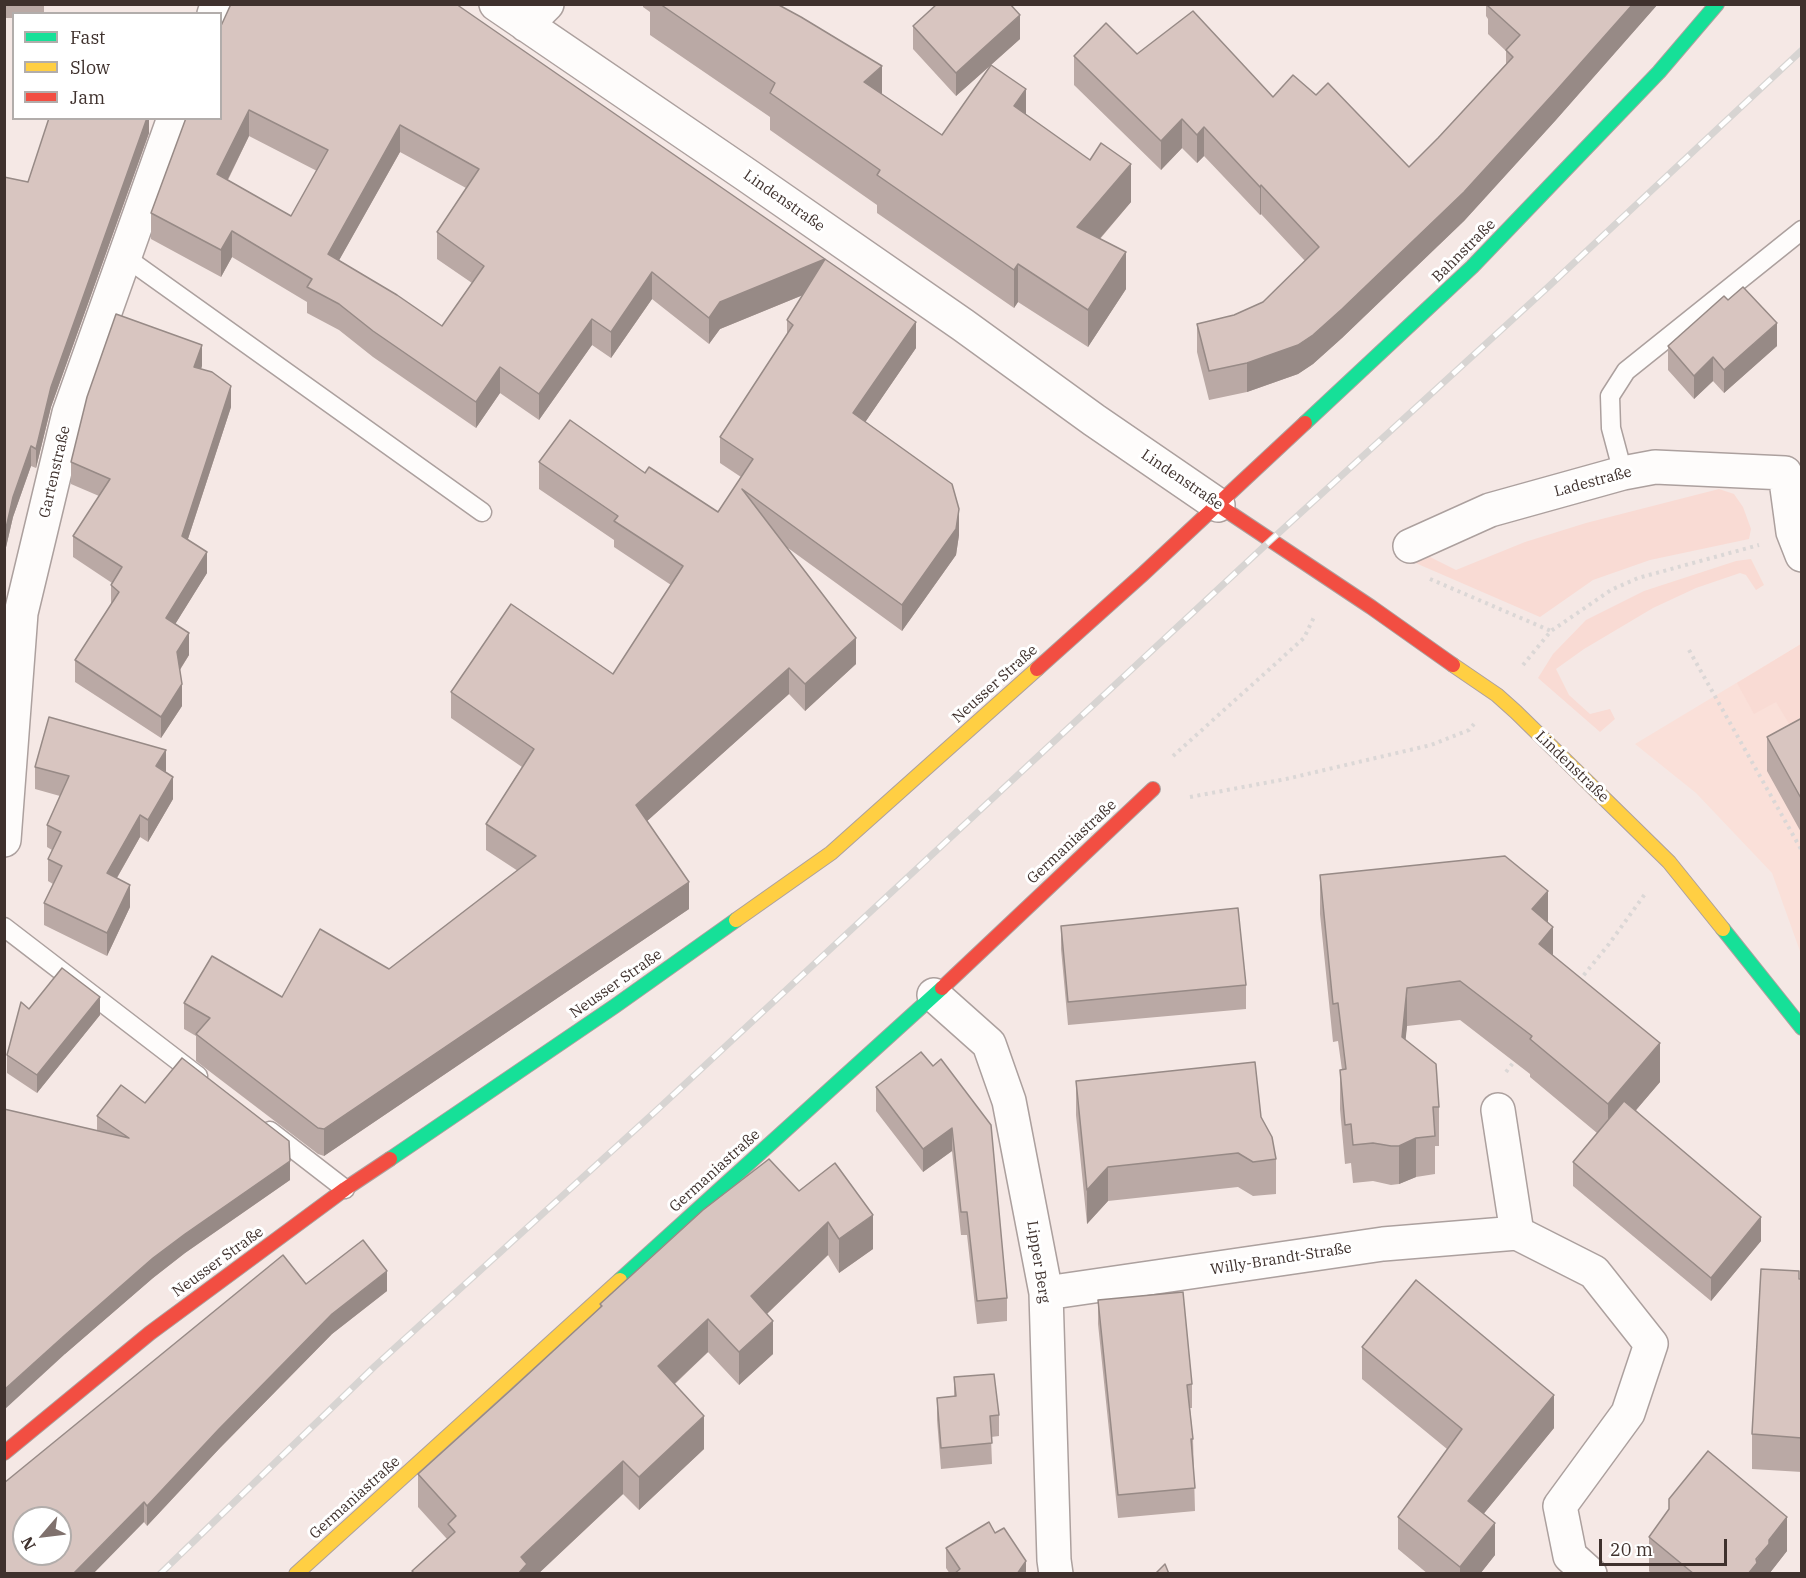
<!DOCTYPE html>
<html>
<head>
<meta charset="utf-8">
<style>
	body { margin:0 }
	#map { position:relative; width:1806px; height:1578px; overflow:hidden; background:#f5e8e5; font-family:"IBM Plex Serif",serif }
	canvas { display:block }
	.frame { position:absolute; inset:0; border:6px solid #3f312d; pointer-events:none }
	.legend { position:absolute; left:12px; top:12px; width:210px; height:108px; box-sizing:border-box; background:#fff; border:2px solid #b2adab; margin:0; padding:8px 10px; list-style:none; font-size:18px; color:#3f312d }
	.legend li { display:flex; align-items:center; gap:12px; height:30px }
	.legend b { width:30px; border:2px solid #b2adab }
	.north { position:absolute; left:12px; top:1506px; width:60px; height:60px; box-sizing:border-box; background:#fff; border:2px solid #b2adab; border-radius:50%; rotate:242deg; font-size:16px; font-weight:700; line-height:24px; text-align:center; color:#3f312d }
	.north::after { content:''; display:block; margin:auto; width:21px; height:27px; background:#7f716d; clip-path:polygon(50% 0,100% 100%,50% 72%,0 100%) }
	.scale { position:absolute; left:1599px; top:1539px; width:128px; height:27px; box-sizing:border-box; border:3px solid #3f312d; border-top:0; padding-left:8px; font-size:18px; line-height:21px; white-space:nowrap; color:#3f312d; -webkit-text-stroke:4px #fff; paint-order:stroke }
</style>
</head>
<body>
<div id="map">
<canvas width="1806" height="1578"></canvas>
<div class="frame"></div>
<ul class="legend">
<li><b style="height:8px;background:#16e098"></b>Fast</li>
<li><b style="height:8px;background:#ffcf43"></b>Slow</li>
<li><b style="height:8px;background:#f24e42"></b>Jam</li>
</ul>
<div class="north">N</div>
<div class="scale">20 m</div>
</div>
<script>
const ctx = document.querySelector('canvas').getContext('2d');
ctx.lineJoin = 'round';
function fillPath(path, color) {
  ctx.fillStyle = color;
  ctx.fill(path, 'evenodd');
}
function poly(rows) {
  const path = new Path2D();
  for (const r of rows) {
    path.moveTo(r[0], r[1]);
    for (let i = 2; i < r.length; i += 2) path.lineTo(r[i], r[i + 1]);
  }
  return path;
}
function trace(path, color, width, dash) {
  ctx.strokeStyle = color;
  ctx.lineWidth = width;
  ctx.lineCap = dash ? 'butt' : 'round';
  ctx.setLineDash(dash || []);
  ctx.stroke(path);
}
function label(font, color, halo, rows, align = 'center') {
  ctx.font = font + ' "IBM Plex Serif",serif';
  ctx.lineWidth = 6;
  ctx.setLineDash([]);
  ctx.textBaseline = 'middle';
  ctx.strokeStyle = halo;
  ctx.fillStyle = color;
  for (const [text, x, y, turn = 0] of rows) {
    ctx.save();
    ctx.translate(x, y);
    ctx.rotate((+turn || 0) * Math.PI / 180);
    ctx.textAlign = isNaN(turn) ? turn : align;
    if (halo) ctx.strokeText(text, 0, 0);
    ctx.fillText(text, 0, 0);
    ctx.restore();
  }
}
fillPath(poly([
	[1801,644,1801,954,1772,873,1696,793,1635,744]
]), '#fae0d9');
fillPath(poly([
	[1719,489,1734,494,1743,507,1751,529,1749,539,1650,560,1593,580,1540,617,1404,558,1410,547,1456,570,1525,542,1586,523],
	[1751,559,1764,585,1756,590,1746,575,1740,573,1696,588,1653,608,1584,649,1556,669,1569,695,1590,714,1610,709,1615,719,1600,732,1538,678,1553,654,1586,620,1644,591,1736,561],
	[1801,644,1801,741,1800,742,1776,702,1754,714,1737,683]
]), '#f9dbd4');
const lane = poly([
	[125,257,482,512],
	[1623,473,1611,428,1610,396,1626,371,1802,230],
	[4,927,198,1076],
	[270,1131,345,1189]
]);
const street = poly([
	[496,4,748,176,963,325,1094,420,1218,505],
	[214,14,218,4],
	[526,25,547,4],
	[1785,473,1793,532,1802,555],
	[1410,546,1490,510,1623,473,1655,467,1785,473],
	[4,840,21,613,69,413,174,118],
	[934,995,989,1044,1009,1101,1046,1293,1054,1560,1056,1574],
	[1498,1110,1517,1233],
	[1046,1293,1383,1244,1517,1233,1594,1272,1651,1344,1628,1413,1560,1506,1570,1556,1590,1574]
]);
const fast = poly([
	[1305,423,1472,267,1659,72,1717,4],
	[1723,929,1802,1028],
	[390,1159,615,1006,736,920],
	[620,1280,942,988]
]);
const slow = poly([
	[1453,665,1497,695,1516,712,1669,862,1723,929],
	[736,920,831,853,1037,669],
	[296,1574,620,1280]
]);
const jam = poly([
	[1218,505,1371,607,1453,665],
	[1037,669,1143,574,1305,423],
	[942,988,1153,789],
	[4,1453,150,1333,345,1189,390,1159]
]);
trace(lane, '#aca09e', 21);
trace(street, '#aca09e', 36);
trace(fast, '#aca09e', 16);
trace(slow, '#aca09e', 16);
trace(jam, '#aca09e', 16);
trace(poly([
	[1430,579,1551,631],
	[1689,650,1802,851],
	[1523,665,1551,631,1611,590,1638,578,1759,545],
	[1173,756,1304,638,1315,615],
	[1190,797,1286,779,1431,745,1469,730,1474,724],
	[1579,981,1609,944,1645,894],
	[1506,1072,1516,1059]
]), '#dbd7d6', 4, [3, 4.5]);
trace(lane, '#fefcfb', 18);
trace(street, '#fefcfb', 33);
trace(fast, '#16e098', 14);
trace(slow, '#ffcf43', 14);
trace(jam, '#f24e42', 14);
const rail = poly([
	[160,1574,375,1366,658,1109,1271,540,1547,288,1802,50]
]);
trace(rail, '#d7d4d2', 7);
trace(rail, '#fff', 4.5, [14]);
fillPath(poly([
	[4,4,44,4,44,14,14,14,14,18,4,18],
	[231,4,916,348,865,422,959,535,956,555,902,631,788,548,856,664,805,711,789,694,647,821,689,909,324,1156,318,1154,196,1061,196,1036,184,1029,184,1003,282,997,389,969,518,871,486,850,486,824,522,767,451,718,451,692,613,674,671,585,614,547,614,540,539,489,539,462,645,473,718,512,741,477,720,463,720,437,787,334,787,320,803,295,720,329,709,344,652,299,611,358,592,345,539,420,500,393,476,428,373,357,339,330,307,313,307,302,232,257,221,277,151,239,151,213],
	[249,136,317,171,291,216,228,180],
	[400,152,466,188,437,232,437,259,472,283,442,326,339,260],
	[643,4,777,4,882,94,942,135,991,65,956,96,913,49,913,26,1020,39,991,65,1026,114,1131,202,1100,239,1126,289,1088,347,1018,302,1014,308,877,213,877,205,770,130,770,117,650,35,650,12,643,7],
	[1486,4,1658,4,1555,121,1464,221,1342,338,1313,364,1298,374,1247,392,1209,400,1197,352,1197,324,1234,315,1263,302,1305,261,1261,214,1260,215,1204,156,1197,163,1182,148,1161,170,1074,85,1074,56,1137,54,1273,97,1316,95,1409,167,1438,138,1506,64,1506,51,1488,34,1488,19,1486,16],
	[149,118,149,133,51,407,36,468,31,466,13,517,4,556,4,177,28,182],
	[1668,346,1777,346,1724,393,1713,381,1694,399,1668,370],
	[202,366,201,369,231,407,188,539,207,573,175,624,189,655,180,670,182,706,161,738,75,682,75,660,111,605,111,585,112,583,73,557,73,536,99,496,71,484,71,462],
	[1802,718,1802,834,1767,771,1767,737],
	[35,767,166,772,173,799,148,842,140,837,117,878,130,907,107,956,44,925,44,903,53,884,48,881,48,859,52,850,47,847,47,825,60,796,35,789],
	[1320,875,1548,923,1553,955,1660,1082,1636,1110,1761,1241,1711,1301,1573,1186,1573,1162,1597,1133,1530,1077,1530,1074,1460,1020,1407,1026,1405,1040,1439,1107,1439,1146,1435,1146,1435,1174,1416,1177,1399,1184,1391,1185,1373,1181,1353,1183,1351,1163,1345,1164,1340,1109,1340,1070,1342,1070,1338,1041,1333,1042,1320,914],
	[1061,926,1246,985,1246,1009,1068,1025,1061,949],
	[29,1009,100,1015,37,1093,7,1073,7,1055],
	[933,1066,1007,1298,1007,1321,977,1324,967,1235,961,1235,952,1151,923,1172,876,1111,876,1087],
	[1076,1081,1261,1117,1276,1159,1276,1194,1253,1196,1238,1187,1108,1201,1087,1224,1076,1115],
	[145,1103,290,1180,185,1253,153,1278,65,1354,97,1130,97,1116],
	[799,1191,873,1249,839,1273,828,1255,767,1314,773,1354,739,1385,708,1352,675,1384,704,1449,639,1510,623,1494,538,1574,412,1574,412,1571,447,1539,418,1507,418,1474,512,1389,600,1308,600,1304],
	[1799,1279,1802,1279,1802,1472,1752,1469,1752,1434],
	[306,1284,387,1291,332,1334,219,1449,147,1526,144,1522,4,1574],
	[1098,1300,1192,1384,1192,1408,1190,1408,1193,1439,1195,1511,1118,1518,1098,1324],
	[1362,1347,1554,1428,1484,1513,1495,1555,1480,1574,1428,1574,1398,1549,1398,1517,1447,1449,1362,1379],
	[954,1377,999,1415,999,1436,991,1437,992,1464,941,1469,937,1420,937,1398,954,1396],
	[995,1533,1026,1574,950,1574,946,1568,946,1548],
	[1649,1537,1787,1551,1769,1574,1651,1574,1649,1571]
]), '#baa9a5');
fillPath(poly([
	[1633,4,1658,4,1555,121,1464,221,1342,338,1313,364,1298,374,1247,392,1247,363],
	[1020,15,1020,39,956,96,956,73],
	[882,66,882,103,864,82],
	[1026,89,1026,127,1014,106],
	[249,110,249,136,217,201,217,174],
	[147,118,149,118,149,133,51,407,36,468,36,449,51,387],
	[1182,119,1182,148,1161,170,1161,141],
	[400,125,400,152,328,280,328,254],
	[1204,127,1204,156,1197,163,1197,135],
	[1131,164,1131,202,1077,265,1077,227],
	[1261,185,1261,214,1260,215,1260,187],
	[232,231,232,257,221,277,221,250],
	[1126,252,1126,289,1088,347,1088,310],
	[825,259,825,286,720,329,709,344,709,318,720,302],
	[1018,264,1018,302,1014,308,1014,270],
	[652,272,652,299,611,358,611,332],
	[592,319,592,345,539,420,539,394],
	[916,322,916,348,853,440,853,413],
	[1777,323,1777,346,1724,393,1724,370],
	[202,345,202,366,194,389,194,367],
	[1713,357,1713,381,1694,399,1694,376],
	[500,367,500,393,476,428,476,402],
	[231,386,231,407,182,557,182,536],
	[31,446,31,466,13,517,4,556,4,537,13,497],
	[959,509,959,535,956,555,902,631,902,605],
	[207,552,207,573,166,639,166,618],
	[189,633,189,655,177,674,177,652],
	[856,638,856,664,805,711,805,684],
	[789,668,789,694,636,831,636,805],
	[182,684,182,706,161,738,161,717],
	[166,750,166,772,156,766],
	[173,777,173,799,148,842,148,820],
	[140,815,140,837,107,895,107,873],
	[689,882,689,909,324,1156,324,1129],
	[130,885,130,907,107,956,107,933],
	[1548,891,1548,930,1532,909],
	[1553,927,1553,966,1539,944],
	[1407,988,1407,1026,1402,1076,1402,1037],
	[100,997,100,1015,37,1093,37,1075],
	[1660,1043,1660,1082,1608,1143,1608,1104],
	[952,1128,952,1151,923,1172,923,1149],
	[1416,1138,1416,1177,1399,1184,1399,1146],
	[290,1161,290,1180,185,1253,153,1278,65,1354,4,1410,4,1390,65,1335,153,1258,185,1234],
	[1108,1167,1108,1201,1087,1224,1087,1190],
	[873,1215,873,1249,839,1273,839,1239],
	[1761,1217,1761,1241,1711,1301,1711,1278],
	[828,1222,828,1255,751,1329,751,1296],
	[387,1271,387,1291,332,1334,219,1449,147,1526,147,1506,219,1429,332,1314],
	[708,1319,708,1352,658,1399,658,1366],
	[773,1321,773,1354,739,1385,739,1352],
	[1554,1395,1554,1428,1468,1533,1468,1501],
	[704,1416,704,1449,639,1510,639,1477],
	[623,1461,623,1494,538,1574,518,1574,521,1557],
	[144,1502,144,1522,93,1574,73,1574],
	[1787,1517,1787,1551,1769,1574,1748,1574,1769,1540],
	[1495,1523,1495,1555,1480,1574,1460,1574,1460,1567],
	[1026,1561,1026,1574,1017,1574]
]), '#978a86');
const building = poly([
	[231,4,456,4,916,322,853,413,952,484,959,509,956,529,902,605,742,489,856,638,805,684,789,668,636,805,689,882,324,1129,318,1128,196,1034,210,1018,184,1003,212,956,282,997,320,929,389,969,536,856,486,824,534,749,451,692,511,604,613,674,683,566,614,521,618,516,539,462,570,420,645,473,649,467,718,512,753,459,720,437,793,325,787,320,825,259,720,302,709,318,652,272,611,332,592,319,539,394,500,367,476,402,373,331,339,304,307,287,312,279,232,231,221,250,151,213,186,118,220,118,220,28,231,4],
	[249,110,328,150,291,216,217,174,249,110],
	[400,125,479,169,437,232,484,266,442,326,397,295,328,254,400,125],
	[660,4,777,4,801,17,882,66,864,82,942,135,991,65,1026,89,1014,106,1090,160,1101,143,1131,164,1077,227,1126,252,1088,310,1018,264,1014,270,877,175,880,170,770,93,775,83,660,4],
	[937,4,1010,4,1020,15,956,73,913,26,937,4],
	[1489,4,1633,4,1555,92,1464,192,1342,309,1313,335,1298,345,1247,363,1209,371,1197,324,1234,315,1263,302,1319,247,1261,185,1260,187,1204,127,1197,135,1182,119,1161,141,1074,56,1106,23,1137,54,1193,11,1273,97,1293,75,1316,95,1328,83,1409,167,1438,138,1513,57,1506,50,1520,35,1488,6,1489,4],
	[49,118,147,118,51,387,36,449,31,446,13,497,4,537,4,177,28,182,49,118],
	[1743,287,1777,323,1724,370,1713,357,1694,376,1668,346,1724,296,1728,300,1743,287],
	[116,314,202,345,194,367,212,372,231,386,182,536,207,552,166,618,189,633,177,652,182,684,161,717,75,660,119,592,111,585,122,567,73,536,110,479,71,462,87,397,116,314],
	[49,717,166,750,156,766,173,777,148,820,140,815,107,873,130,885,107,933,44,903,62,866,48,859,61,832,47,825,69,776,35,767,49,717],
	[1802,718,1802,800,1767,737,1802,718],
	[1505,856,1548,891,1532,909,1553,927,1539,944,1660,1043,1608,1104,1530,1039,1532,1036,1460,981,1407,988,1402,1037,1436,1064,1439,1107,1433,1107,1435,1136,1416,1138,1399,1146,1391,1146,1373,1143,1353,1145,1351,1124,1345,1125,1340,1070,1346,1069,1338,1003,1333,1004,1320,875,1505,856],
	[1238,908,1246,985,1068,1002,1061,926,1238,908],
	[62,968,100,997,37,1075,7,1055,21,1002,29,1009,62,968],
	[921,1052,933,1066,941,1059,991,1125,1007,1298,977,1301,967,1212,961,1212,952,1128,923,1149,876,1087,921,1052],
	[182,1058,289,1141,290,1161,185,1234,153,1258,65,1335,4,1390,4,1109,129,1138,97,1116,121,1085,145,1103,182,1058],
	[1255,1062,1261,1117,1272,1137,1276,1159,1253,1162,1238,1153,1108,1167,1087,1190,1076,1081,1255,1062],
	[1624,1101,1761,1217,1711,1278,1573,1162,1624,1101],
	[769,1159,799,1191,835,1163,873,1215,839,1239,828,1222,751,1296,773,1321,739,1352,708,1319,658,1366,704,1416,639,1477,623,1461,521,1557,527,1564,518,1574,415,1574,412,1571,455,1532,448,1524,456,1516,418,1474,512,1389,602,1306,600,1304,703,1210,769,1159],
	[363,1240,387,1271,332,1314,219,1429,147,1506,144,1502,73,1574,4,1574,4,1483,283,1255,306,1284,363,1240],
	[24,1518,60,1518,60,1554,24,1554,24,1518],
	[1761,1269,1799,1271,1799,1279,1802,1279,1802,1438,1752,1434,1761,1269],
	[1416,1280,1554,1395,1468,1501,1495,1523,1460,1567,1398,1517,1462,1429,1362,1347,1416,1280],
	[1183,1292,1192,1384,1187,1385,1193,1439,1191,1439,1195,1488,1118,1495,1098,1300,1183,1292],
	[994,1374,999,1415,990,1416,992,1443,941,1448,937,1398,956,1396,954,1377,994,1374],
	[1708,1451,1787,1517,1769,1540,1769,1544,1756,1559,1757,1563,1748,1574,1694,1574,1649,1537,1669,1509,1669,1499,1708,1451],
	[989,1522,995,1533,1004,1528,1026,1561,1017,1574,954,1574,960,1569,946,1548,989,1522],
	[1165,1564,1169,1574,1155,1574,1165,1564]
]);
fillPath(building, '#d8c5c0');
trace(building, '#978a86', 1.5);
label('15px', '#3f312d', '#fff', [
	["Lindenstraße",784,201,35],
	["Bahnstraße",1464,251,-45],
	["Gartenstraße",55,472,-77],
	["Lindenstraße",1182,480,34],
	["Ladestraße",1593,482,-15],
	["Neusser Straße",995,684,-42],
	["Lindenstraße",1572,767,44],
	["Germaniastraße",1072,842,-43],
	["Neusser Straße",616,984,-35],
	["Germaniastraße",715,1171,-42],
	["Willy-Brandt-Straße",1281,1259,-9],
	["Neusser Straße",218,1262,-36],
	["Lipper Berg",1038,1262,81],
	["Germaniastraße",355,1498,-42]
]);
</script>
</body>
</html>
